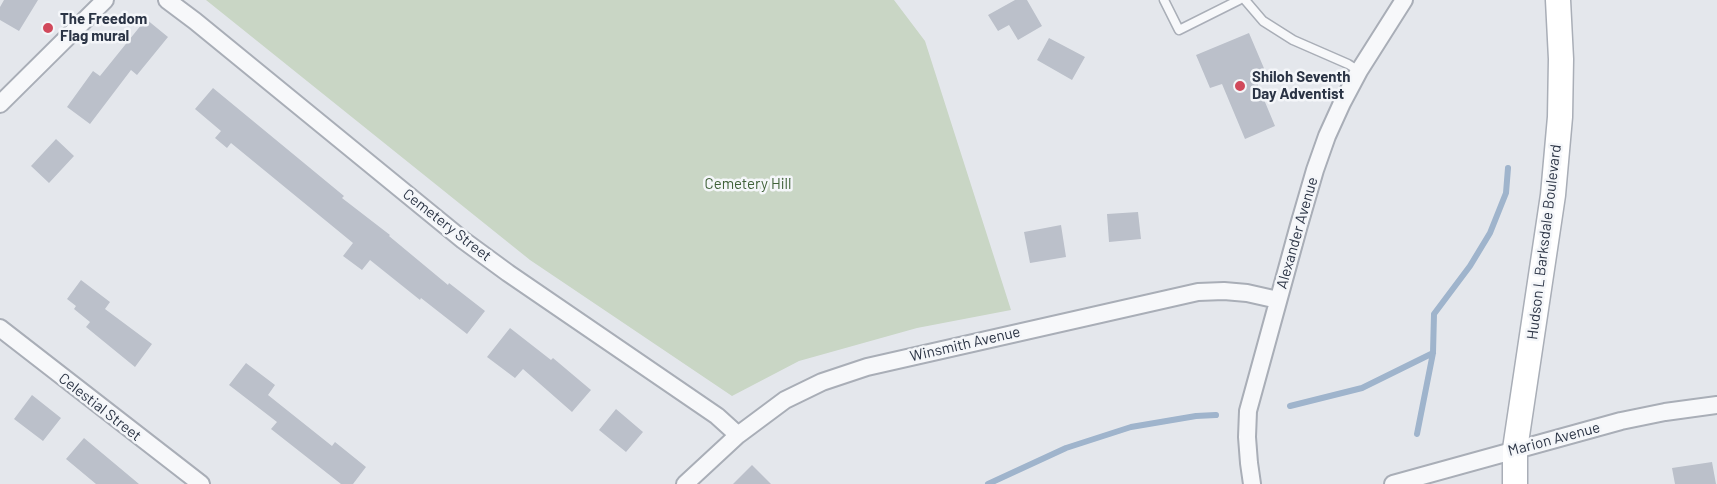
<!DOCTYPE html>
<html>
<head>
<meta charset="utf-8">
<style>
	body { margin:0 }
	canvas { display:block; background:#e4e7ec }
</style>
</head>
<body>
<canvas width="1717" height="484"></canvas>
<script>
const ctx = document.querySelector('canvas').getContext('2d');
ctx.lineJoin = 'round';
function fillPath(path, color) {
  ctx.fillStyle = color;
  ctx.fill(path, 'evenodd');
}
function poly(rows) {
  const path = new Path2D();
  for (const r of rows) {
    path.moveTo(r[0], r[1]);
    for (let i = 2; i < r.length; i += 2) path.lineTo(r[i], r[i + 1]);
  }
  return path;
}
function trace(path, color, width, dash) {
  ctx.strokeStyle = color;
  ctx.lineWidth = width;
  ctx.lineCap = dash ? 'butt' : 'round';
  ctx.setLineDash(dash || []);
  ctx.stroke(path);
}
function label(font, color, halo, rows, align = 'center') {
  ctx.font = font + ' Barlow,sans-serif';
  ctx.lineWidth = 5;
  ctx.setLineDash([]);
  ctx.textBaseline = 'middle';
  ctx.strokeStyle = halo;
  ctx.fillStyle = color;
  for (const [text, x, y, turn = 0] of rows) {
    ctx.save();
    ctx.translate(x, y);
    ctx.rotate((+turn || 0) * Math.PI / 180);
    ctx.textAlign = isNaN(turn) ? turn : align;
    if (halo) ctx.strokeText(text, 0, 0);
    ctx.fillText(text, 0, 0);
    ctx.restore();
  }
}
fillPath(poly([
	[206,0,894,0,925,41,1011,310,917,328,799,361,732,396,530,260]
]), '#c9d6c5');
trace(poly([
	[1290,406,1362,388,1433,353],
	[1417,434,1433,353,1434,314,1470,266,1490,233,1506,193,1508,168],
	[988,484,1066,448,1131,427,1196,416,1216,415]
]), '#9fb4cc', 6);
fillPath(poly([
	[4,0,38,0,19,31,0,20,0,7],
	[1015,0,1027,0,1042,26,1018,40,1009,25,998,31,988,15],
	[146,19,168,37,137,75,131,70,90,124,67,107,93,71,100,76],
	[1249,33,1266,73,1255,78,1275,126,1245,139,1222,84,1210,88,1196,55],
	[1049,38,1085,57,1072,80,1037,60],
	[213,88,344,196,342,198,390,235,389,236,448,285,449,283,485,311,467,334,421,298,420,300,370,260,362,270,343,256,353,243,231,143,227,148,215,138,221,131,195,109],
	[56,139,74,156,49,183,31,166],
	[1138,212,1141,239,1109,242,1107,214],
	[1061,225,1066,257,1030,263,1024,232],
	[81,280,110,302,105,309,152,344,135,367,86,327,90,322,74,309,76,306,67,299],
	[510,328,551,360,553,358,591,390,572,412,523,369,515,378,487,357],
	[246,363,275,385,268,395,332,446,335,442,366,467,353,484,341,484,271,429,277,422,229,385],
	[32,395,61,418,43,441,14,419],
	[616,409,643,432,626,452,599,430],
	[84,438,139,484,96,484,66,459],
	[1712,462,1716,484,1675,484,1672,468],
	[752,465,771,484,733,484]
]), '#bbc0ca');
const lane = poly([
	[1164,0,1179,30,1239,0],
	[1245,0,1263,21,1293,40,1348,64,1359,71]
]);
const street = poly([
	[167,0,195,21,463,240,508,273,717,416,738,435],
	[0,104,105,0],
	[0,328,201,484],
	[685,484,738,435,785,400,822,382,867,367,1198,292,1224,291,1247,293,1278,300],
	[1252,484,1249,463,1247,437,1248,411,1299,225,1315,170,1327,136,1342,103,1359,71,1404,0],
	[1393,484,1621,421,1665,412,1717,405]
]);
const secondary = poly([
	[1515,484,1515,449,1553,195,1560,117,1561,59,1558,0]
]);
trace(lane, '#a9aeb7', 11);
trace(street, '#a9aeb7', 20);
trace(secondary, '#a9aeb7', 27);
trace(lane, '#f7f8fa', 8);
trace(street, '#f7f8fa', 16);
trace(secondary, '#fff', 24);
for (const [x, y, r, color] of [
	[48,28,6,"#d1495b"],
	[1240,86,6,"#d1495b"]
]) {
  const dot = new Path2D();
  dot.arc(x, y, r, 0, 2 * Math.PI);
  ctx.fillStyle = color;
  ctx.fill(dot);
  trace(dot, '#f4f6f9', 2);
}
label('bold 15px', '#2b3445', '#f4f6f9', [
	["The Freedom",60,19],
	["Flag mural",60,36],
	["Shiloh Seventh",1252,77],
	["Day Adventist",1252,94]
], 'left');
label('15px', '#3f6138', '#f4f6f9', [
	["Cemetery Hill",748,184]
]);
label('15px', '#2b3445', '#f4f6f9', [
	["Cemetery Street",447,225,38],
	["Alexander Avenue",1297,233,-74],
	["Hudson L Barksdale Boulevard",1544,242,-83],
	["Winsmith Avenue",965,344,-13],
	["Celestial Street",100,407,38],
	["Marion Avenue",1554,439,-15]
]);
</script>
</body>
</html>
